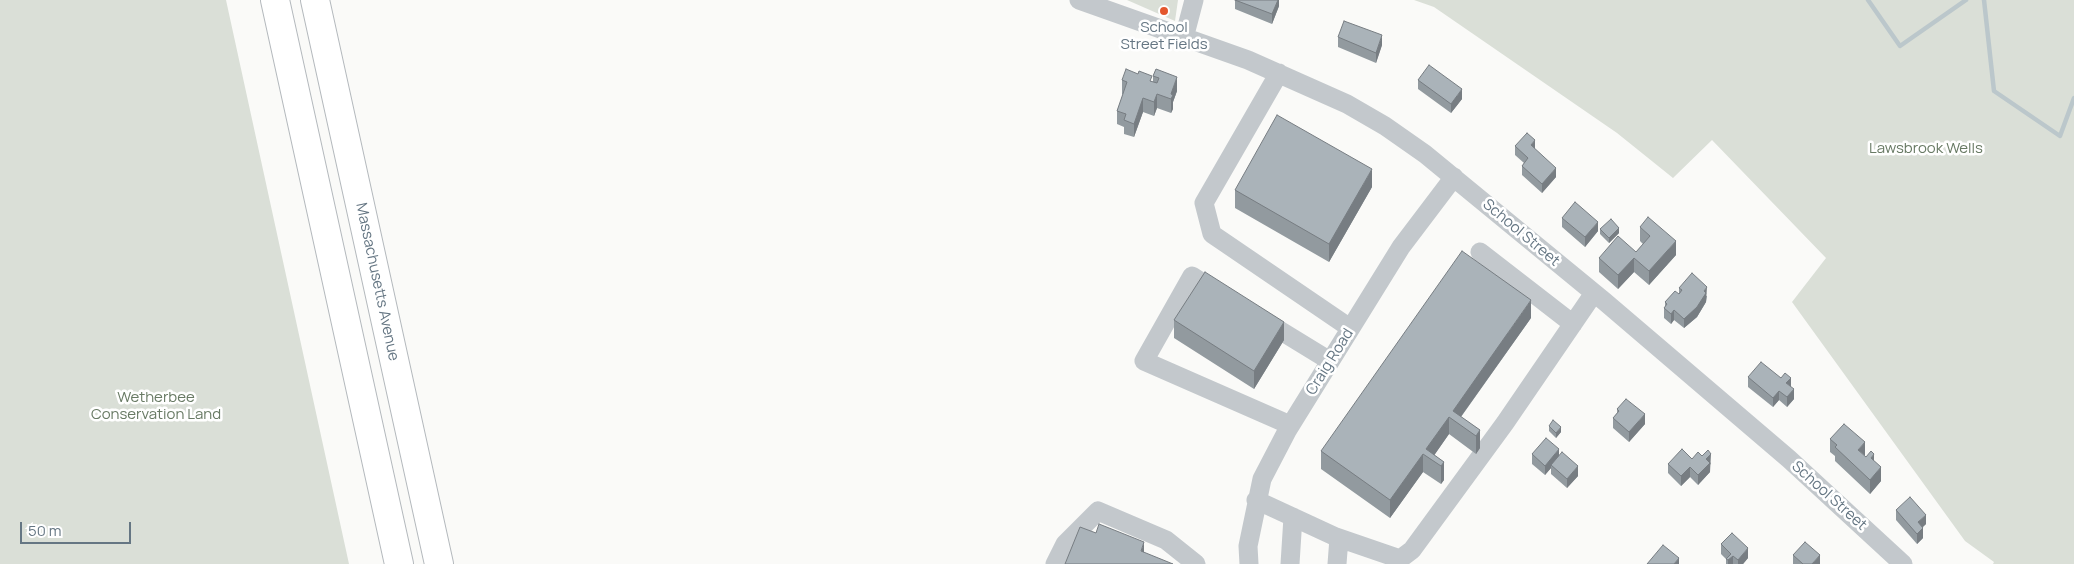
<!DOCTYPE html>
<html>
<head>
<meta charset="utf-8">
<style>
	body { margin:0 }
	#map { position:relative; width:2074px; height:564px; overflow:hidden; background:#fafaf8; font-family:Manrope,sans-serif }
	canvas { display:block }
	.scale { position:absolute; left:20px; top:522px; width:111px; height:22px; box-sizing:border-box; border:2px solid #657683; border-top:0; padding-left:6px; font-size:15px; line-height:18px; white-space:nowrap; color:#657683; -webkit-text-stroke:4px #fff; paint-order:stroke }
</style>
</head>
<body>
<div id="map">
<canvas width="2074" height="564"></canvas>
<div class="scale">50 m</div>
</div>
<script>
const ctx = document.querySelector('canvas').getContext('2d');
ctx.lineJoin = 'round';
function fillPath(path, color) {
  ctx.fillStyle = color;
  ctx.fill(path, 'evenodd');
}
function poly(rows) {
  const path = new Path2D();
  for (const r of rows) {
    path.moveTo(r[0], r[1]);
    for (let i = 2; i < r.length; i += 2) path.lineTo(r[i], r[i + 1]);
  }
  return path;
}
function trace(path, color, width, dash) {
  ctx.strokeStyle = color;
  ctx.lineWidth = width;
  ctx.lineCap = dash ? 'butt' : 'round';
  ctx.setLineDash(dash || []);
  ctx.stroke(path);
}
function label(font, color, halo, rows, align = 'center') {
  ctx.font = font + ' Manrope,sans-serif';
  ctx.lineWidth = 5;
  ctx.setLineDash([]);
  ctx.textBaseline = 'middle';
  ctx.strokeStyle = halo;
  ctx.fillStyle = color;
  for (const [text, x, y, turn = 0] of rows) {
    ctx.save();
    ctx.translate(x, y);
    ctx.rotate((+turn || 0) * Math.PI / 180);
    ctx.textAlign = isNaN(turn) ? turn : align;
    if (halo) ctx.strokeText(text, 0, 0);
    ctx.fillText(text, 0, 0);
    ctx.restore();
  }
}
fillPath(poly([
	[0,0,226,0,349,564,0,564],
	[1127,0,1178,0,1175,21],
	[1414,0,2074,0,2074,564,1993,564,1994,562,1965,541,1792,302,1826,258,1712,140,1673,178,1617,133,1434,7]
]), '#dadfd7');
trace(poly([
	[1868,0,1900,46,1966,0],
	[1984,0,1994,91,2060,136,2074,98]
]), '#bbc7cb', 4.5);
const highway = poly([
	[275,0,399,564],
	[315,0,439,564]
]);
trace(highway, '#b4b9bd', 30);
trace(poly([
	[1079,0,1248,60,1347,104,1385,126,1425,154,1604,301,1789,459,1903,564],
	[1184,38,1194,0],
	[1279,73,1204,203,1212,234,1350,328],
	[1480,252,1573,324],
	[1220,294,1192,276,1144,361,1290,425],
	[1263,320,1330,361],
	[1256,500,1336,537,1400,559,1412,550,1505,423,1594,293],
	[1055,564,1065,544,1098,511,1166,540,1196,564],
	[1249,564,1248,546,1262,479,1287,431,1401,247,1454,177],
	[1290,564,1293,517],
	[1337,564,1339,538]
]), '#c3c8cc', 19);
trace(highway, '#fff', 28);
fillPath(poly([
	[1235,0,1279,0,1279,6,1272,24,1235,9],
	[1338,37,1382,45,1376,63,1338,47],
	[1156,69,1177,91,1173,102,1173,109,1171,113,1157,108,1154,116,1143,112,1134,137,1124,134,1124,127,1117,124,1117,111,1123,94,1122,94,1122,80,1138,74,1153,82,1153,76],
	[1418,80,1462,99,1451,113,1418,89],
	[1515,146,1535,149,1556,177,1542,193,1522,175,1522,166,1524,163,1515,155],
	[1372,187,1329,262,1235,208,1235,190],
	[1562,218,1598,231,1585,247,1562,227],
	[1640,227,1676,255,1649,285,1634,272,1618,289,1599,272,1599,258,1636,252,1643,244,1640,241],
	[1600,229,1619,233,1609,243,1600,234],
	[1679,288,1707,296,1706,302,1697,317,1684,328,1674,320,1671,324,1664,318,1664,308,1665,307,1665,302,1679,294],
	[1531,318,1461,417,1480,430,1480,448,1476,454,1449,434,1434,455,1444,462,1444,480,1441,484,1423,472,1390,518,1321,469,1321,451],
	[1174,320,1284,340,1254,389,1174,338],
	[1748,377,1791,387,1794,399,1787,407,1779,400,1773,407,1748,387],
	[1617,409,1645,424,1629,442,1613,428,1613,418,1617,413],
	[1549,426,1561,432,1556,438,1549,431],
	[1830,439,1874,461,1881,481,1870,494,1835,461,1835,456,1830,452],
	[1532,454,1559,455,1578,476,1567,488,1551,474,1551,468,1545,475,1532,464],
	[1702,456,1711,463,1710,465,1710,472,1698,485,1690,477,1681,486,1668,473,1668,464],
	[1896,510,1926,524,1923,527,1923,538,1917,544,1896,520],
	[1721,544,1748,558,1743,564,1726,564,1726,559,1721,554],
	[1793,555,1820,564,1793,564]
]), '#929a9f');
fillPath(poly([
	[1278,0,1279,0,1279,6,1272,24,1272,14],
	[1382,35,1382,45,1376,63,1376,53],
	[1177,77,1177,91,1173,102,1173,109,1171,113,1171,94],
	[1462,89,1462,99,1451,113,1451,104],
	[1157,94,1157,108,1154,116,1154,102],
	[1143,98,1143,112,1134,137,1134,124],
	[1535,140,1535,150,1531,145],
	[1556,168,1556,177,1542,193,1542,184],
	[1372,169,1372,187,1329,262,1329,244],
	[1598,222,1598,231,1585,247,1585,237],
	[1619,228,1619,233,1609,243,1609,238],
	[1676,241,1676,255,1649,285,1649,271],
	[1634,258,1634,272,1618,289,1618,275],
	[1707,287,1706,302,1697,317,1684,328,1684,319],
	[1531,300,1531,318,1457,422,1453,411],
	[1674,310,1674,320,1671,324,1671,314],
	[1284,322,1284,340,1254,389,1254,371],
	[1791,378,1791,387,1786,383],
	[1794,389,1794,399,1787,407,1787,397],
	[1779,391,1779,400,1773,407,1773,398],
	[1645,414,1645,424,1629,442,1629,432],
	[1449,417,1449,434,1431,460,1426,449],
	[1561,427,1561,432,1556,438,1556,433],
	[1480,430,1480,448,1476,454,1476,436],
	[1865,442,1865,456,1858,450],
	[1559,449,1559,459,1551,465,1551,468,1545,475,1545,466],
	[1423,454,1423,472,1390,518,1390,500],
	[1711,454,1710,472,1698,485,1698,475,1706,459],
	[1874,454,1874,468,1871,458],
	[1444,462,1444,480,1441,484,1441,466],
	[1578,466,1578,476,1567,488,1567,479],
	[1690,467,1690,477,1681,486,1681,476],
	[1881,467,1881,481,1870,494,1870,480],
	[1926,515,1926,524,1918,531,1918,522],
	[1923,528,1923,538,1917,544,1917,534],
	[1144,542,1144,560,1141,551],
	[1748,548,1748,558,1743,564,1738,564,1738,560],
	[1820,555,1820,564,1812,564],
	[1733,556,1733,564,1728,564,1728,560],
	[1679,558,1679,564,1674,564]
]), '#777d82');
const building = poly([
	[1235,0,1278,0,1272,14,1235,0],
	[1344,21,1382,35,1376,53,1338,37,1344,21],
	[1429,65,1462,89,1451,104,1418,80,1429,65],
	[1126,69,1138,74,1139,71,1152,76,1150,81,1157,83,1159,78,1153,76,1156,69,1177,77,1171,94,1173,95,1171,99,1157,94,1154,102,1143,98,1134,124,1124,120,1126,114,1117,111,1127,82,1122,80,1126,69],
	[1277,115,1372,169,1329,244,1235,190,1277,115],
	[1527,133,1535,140,1531,145,1556,168,1542,184,1522,166,1528,158,1515,146,1527,133],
	[1575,202,1598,222,1585,237,1562,218,1575,202],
	[1648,217,1676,241,1649,271,1634,258,1618,275,1599,258,1618,236,1636,252,1650,236,1640,227,1648,217],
	[1611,219,1619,228,1609,238,1600,229,1611,219],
	[1462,251,1531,300,1453,411,1480,430,1476,436,1449,417,1426,449,1444,462,1441,466,1423,454,1390,500,1321,451,1462,251],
	[1205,272,1284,322,1254,371,1174,320,1205,272],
	[1692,273,1707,287,1704,291,1706,293,1697,307,1684,319,1674,310,1671,314,1664,308,1667,304,1665,302,1675,291,1679,294,1682,290,1679,288,1692,273],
	[1761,362,1781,378,1785,373,1791,378,1786,383,1794,389,1787,397,1779,391,1773,398,1748,377,1761,362],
	[1626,399,1645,414,1629,432,1613,418,1619,411,1617,409,1626,399],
	[1553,420,1561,427,1556,433,1549,426,1553,420],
	[1844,424,1865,442,1858,450,1866,457,1871,451,1874,454,1871,458,1881,467,1870,480,1835,447,1837,445,1830,439,1844,424],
	[1546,438,1559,449,1545,466,1532,454,1546,438],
	[1682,449,1692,459,1698,452,1702,456,1708,450,1711,454,1706,459,1710,463,1698,475,1690,467,1681,476,1668,464,1682,449],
	[1562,452,1578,466,1567,479,1551,465,1562,452],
	[1910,497,1926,515,1918,522,1923,528,1917,534,1896,510,1910,497],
	[1099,524,1144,542,1141,551,1173,564,1065,564,1080,527,1096,533,1099,524],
	[1732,533,1748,548,1738,560,1733,556,1728,560,1726,559,1731,554,1721,544,1732,533],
	[1805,542,1820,555,1812,564,1803,564,1793,555,1805,542],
	[1663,545,1679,558,1674,564,1647,564,1663,545]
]);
fillPath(building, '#aab3b9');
trace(building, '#777d82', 1);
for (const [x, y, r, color] of [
	[1164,11,5,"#e4572e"]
]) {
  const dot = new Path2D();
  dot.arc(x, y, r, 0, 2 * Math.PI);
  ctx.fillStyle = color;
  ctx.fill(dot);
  trace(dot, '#fff', 2);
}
label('15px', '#657683', '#fff', [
	["School",1164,28],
	["Street Fields",1164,45]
]);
label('15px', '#687a64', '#fff', [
	["Lawsbrook Wells",1926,149],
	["Wetherbee",156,398],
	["Conservation Land",156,415]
]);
label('15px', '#657683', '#fff', [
	["School Street",1521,233,40],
	["Massachusetts Avenue",377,282,78],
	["Craig Road",1330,362,-58],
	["School Street",1829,496,42]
]);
</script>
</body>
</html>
